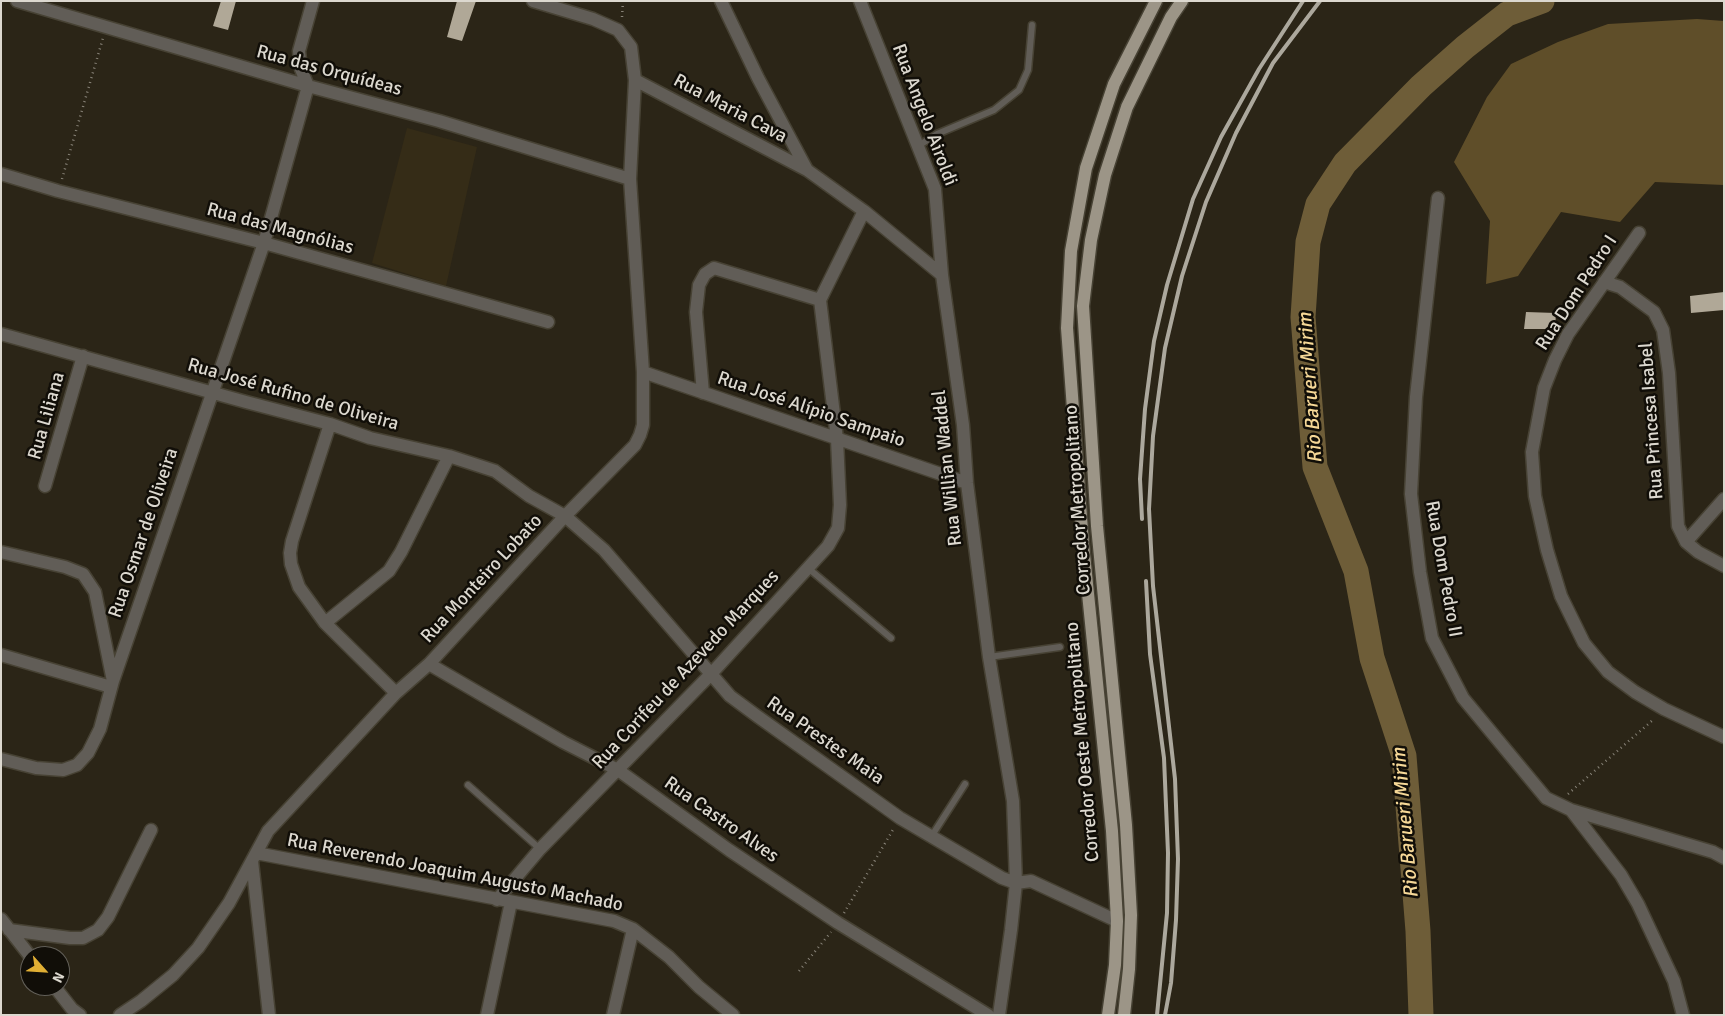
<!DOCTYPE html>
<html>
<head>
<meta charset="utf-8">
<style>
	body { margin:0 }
	#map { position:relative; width:1725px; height:1016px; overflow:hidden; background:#2b2517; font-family:Signika,sans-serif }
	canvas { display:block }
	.frame { position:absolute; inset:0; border:2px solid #dcd8cf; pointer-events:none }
	.north { position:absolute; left:20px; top:946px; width:50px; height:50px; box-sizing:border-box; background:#110e08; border:1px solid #625f58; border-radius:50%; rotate:116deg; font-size:14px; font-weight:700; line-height:20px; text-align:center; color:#dcd8cf }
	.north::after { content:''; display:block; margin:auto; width:18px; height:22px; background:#e1af34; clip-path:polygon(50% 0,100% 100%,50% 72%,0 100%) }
</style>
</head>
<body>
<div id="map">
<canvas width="1725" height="1016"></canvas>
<div class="frame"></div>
<div class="north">N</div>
</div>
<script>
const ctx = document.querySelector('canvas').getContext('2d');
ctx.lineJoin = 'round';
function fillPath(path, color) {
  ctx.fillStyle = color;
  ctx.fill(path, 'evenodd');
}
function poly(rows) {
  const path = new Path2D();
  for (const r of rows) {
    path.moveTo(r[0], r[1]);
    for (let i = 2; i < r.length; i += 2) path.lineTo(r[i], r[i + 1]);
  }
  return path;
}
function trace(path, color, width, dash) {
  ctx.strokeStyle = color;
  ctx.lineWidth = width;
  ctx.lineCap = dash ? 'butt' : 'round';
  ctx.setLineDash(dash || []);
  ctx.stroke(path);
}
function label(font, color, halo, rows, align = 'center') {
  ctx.font = font + ' Signika,sans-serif';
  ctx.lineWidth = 5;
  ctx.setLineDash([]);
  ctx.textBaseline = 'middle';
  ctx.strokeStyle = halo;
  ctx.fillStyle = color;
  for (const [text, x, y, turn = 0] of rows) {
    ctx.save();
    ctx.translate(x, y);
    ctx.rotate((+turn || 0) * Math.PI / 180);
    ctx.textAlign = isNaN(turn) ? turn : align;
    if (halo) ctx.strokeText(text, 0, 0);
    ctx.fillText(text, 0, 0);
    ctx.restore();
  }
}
fillPath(poly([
	[407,128,477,147,446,286,372,263]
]), '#352c17');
fillPath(poly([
	[1697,19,1724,21,1724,185,1655,182,1620,222,1561,212,1518,276,1486,284,1490,221,1454,162,1487,97,1511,64,1558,42,1608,24]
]), '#5f4e29');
trace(poly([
	[1421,1015,1418,931,1404,756,1372,658,1356,571,1315,467,1303,317,1308,242,1318,204,1345,163,1421,86,1465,47,1507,14,1542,1]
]), '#6e5d38', 25);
fillPath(poly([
	[221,1,236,1,228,30,213,26],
	[457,1,476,1,462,41,447,37],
	[1724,292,1724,310,1691,313,1690,296],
	[1526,312,1556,313,1555,329,1524,329]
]), '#b0a897');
const lane = poly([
	[918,146,937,134,994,110,1019,90,1028,70,1032,25],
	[808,568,891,638],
	[989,657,1060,647],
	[468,785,540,849],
	[931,837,965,784]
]);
const street = poly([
	[17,1,308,86,439,121,630,179],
	[721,1,758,78,807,170],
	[860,1,935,189,942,275],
	[635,80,807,170,864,211,942,275,963,425,967,483,989,657,1013,801,1016,883,1011,930,999,1015],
	[1,174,58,191,264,243,548,322],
	[1438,198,1416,397,1411,494,1420,572,1432,638,1463,698,1546,798,1571,810,1621,875,1638,904,1674,981,1683,1015],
	[1639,233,1568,334,1555,360,1544,388,1532,452,1535,496,1547,550,1561,596,1584,643,1608,672,1635,692,1664,709,1724,737],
	[1604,282,1620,287,1654,312,1663,330,1669,373,1678,526,1686,542,1698,552,1724,566],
	[1,334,246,402,330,424,370,438,449,456,495,471,529,496,565,516,604,550,730,696,757,716,900,818,1002,878,1016,883,1031,881,1117,921],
	[643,372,967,483],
	[703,393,696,312,699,285,705,274,714,268,820,300],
	[330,424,292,541,290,553,291,564,299,587,325,623,396,693],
	[45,486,83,356],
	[1686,542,1724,499],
	[1,552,65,567,83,574,95,592,113,681],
	[325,623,389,571,401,552,449,456],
	[1,655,111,687],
	[429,664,563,742,618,770,729,850,838,923,988,1015],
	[1,759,36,768,63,770,77,765,88,753,100,729,113,681,264,243,308,86,301,69,299,51,313,1],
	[1571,810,1713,852,1724,858],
	[256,853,614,921,633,929,669,957,699,987,733,1015],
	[252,861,269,1015],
	[497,900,540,849,711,674,828,546,838,528,840,505,837,439,820,300,864,211],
	[1,919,30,956],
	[9,930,70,938,83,938,98,930,108,917,151,830],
	[54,986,72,1009,80,1015],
	[120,1015,141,1001,173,975,198,948,229,903,268,831,396,693,429,664,565,516,635,445,640,435,643,425,643,372,630,179,635,80,631,47,618,30,593,19,533,1],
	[487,1015,511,902],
	[613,1015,633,929]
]);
const primary = poly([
	[1108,1015,1115,965,1117,921,1112,831,1083,544,1067,328,1071,251,1086,168,1114,84,1156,1],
	[1124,1015,1129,969,1131,915,1126,825,1097,526,1083,306,1091,240,1105,175,1127,107,1171,17,1182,1]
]);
trace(lane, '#474234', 9);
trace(street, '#474234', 15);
trace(primary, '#474234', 15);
trace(poly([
	[622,17,623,1],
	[62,179,103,38],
	[1568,794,1654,719],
	[844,913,894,828],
	[799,971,831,932]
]), '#898479', 2.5, [1, 4]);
trace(lane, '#615d57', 6);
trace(street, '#615d57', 12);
trace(primary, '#9c9587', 12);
trace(poly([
	[1142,519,1140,479,1145,409,1154,341,1167,285,1193,199,1221,137,1259,69,1303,1],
	[1146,581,1150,654,1164,758,1168,853,1167,913,1157,1015],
	[1165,1015,1171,983,1176,920,1178,859,1175,779,1153,586,1149,509,1153,436,1165,348,1182,276,1206,202,1236,133,1273,63,1320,1]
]), '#aca89d', 4);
label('19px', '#dcd8cf', '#110e08', [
	["Rua das Orquídeas",329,71,15],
	["Rua Maria Cava",730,109,28],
	["Rua Angelo Airoldi",924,115,69],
	["Rua das Magnólias",280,229,15],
	["Rua Dom Pedro I",1577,293,-57],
	["Rua José Rufino de Oliveira",293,395,16],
	["Rua José Alípio Sampaio",811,410,19],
	["Rua Liliana",47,416,-74],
	["Rua Princesa Isabel",1652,421,-94],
	["Rua Willian Waddel",948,468,-96],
	["Corredor Metropolitano",1078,500,-94],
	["Rua Osmar de Oliveira",144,533,-71],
	["Rua Dom Pedro II",1443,569,80],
	["Rua Monteiro Lobato",482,579,-47],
	["Rua Corifeu de Azevedo Marques",686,670,-47],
	["Rua Prestes Maia",825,741,35],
	["Corredor Oeste Metropolitano",1083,742,-95],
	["Rua Castro Alves",721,820,35],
	["Rua Reverendo Joaquim Augusto Machado",455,873,11]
]);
label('italic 20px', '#f6d897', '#110e08', [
	["Rio Barueri Mirim",1311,388,-94],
	["Rio Barueri Mirim",1406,823,-95]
]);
</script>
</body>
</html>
